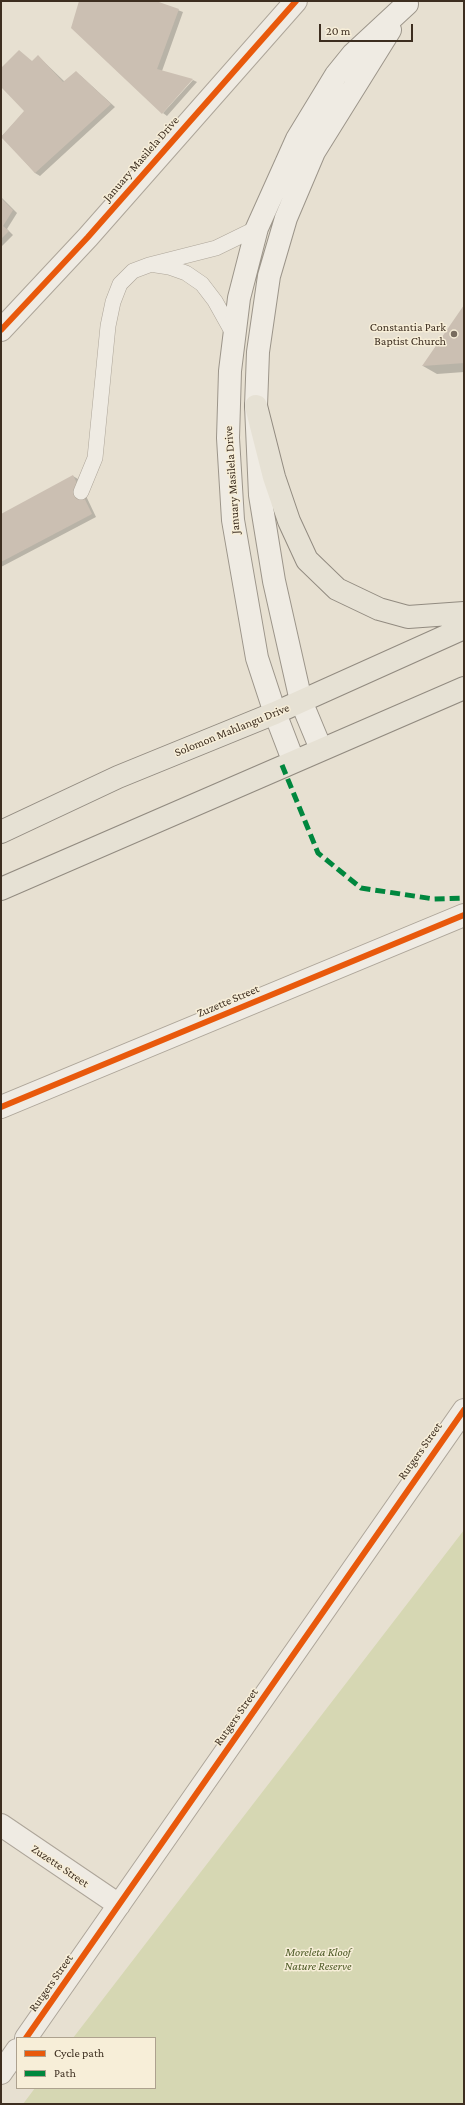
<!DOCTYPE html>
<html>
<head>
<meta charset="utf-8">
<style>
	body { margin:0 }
	#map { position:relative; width:465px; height:2105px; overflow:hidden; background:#e7e0d1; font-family:"Crimson Pro",serif }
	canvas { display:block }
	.frame { position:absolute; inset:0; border:2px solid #3d2e20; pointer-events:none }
	.legend { position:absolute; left:16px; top:2037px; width:140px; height:52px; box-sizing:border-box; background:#f7eed8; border:1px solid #ada18e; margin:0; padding:5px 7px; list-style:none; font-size:12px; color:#3d2e20 }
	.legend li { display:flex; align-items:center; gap:8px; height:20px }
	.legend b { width:20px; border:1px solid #ada18e }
	.scale { position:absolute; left:319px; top:24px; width:94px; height:18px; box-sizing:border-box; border:2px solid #3d2e20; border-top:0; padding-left:5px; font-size:12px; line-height:14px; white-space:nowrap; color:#3d2e20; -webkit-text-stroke:3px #f7eed8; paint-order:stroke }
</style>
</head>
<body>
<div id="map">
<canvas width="465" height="2105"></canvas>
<div class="frame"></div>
<ul class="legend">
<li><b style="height:5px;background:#e8590c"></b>Cycle path</li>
<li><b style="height:5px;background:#00873e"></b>Path</li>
</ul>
<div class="scale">20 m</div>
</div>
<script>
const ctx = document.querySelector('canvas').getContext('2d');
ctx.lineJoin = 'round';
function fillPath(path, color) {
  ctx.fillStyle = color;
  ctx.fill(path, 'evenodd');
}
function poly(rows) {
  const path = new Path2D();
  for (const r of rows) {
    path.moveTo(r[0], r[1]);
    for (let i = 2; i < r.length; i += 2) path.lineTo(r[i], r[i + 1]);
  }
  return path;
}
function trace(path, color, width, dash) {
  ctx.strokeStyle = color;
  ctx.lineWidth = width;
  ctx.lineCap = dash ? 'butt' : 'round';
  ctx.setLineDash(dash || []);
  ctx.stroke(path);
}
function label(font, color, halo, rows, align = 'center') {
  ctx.font = font + ' "Crimson Pro",serif';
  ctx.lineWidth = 3;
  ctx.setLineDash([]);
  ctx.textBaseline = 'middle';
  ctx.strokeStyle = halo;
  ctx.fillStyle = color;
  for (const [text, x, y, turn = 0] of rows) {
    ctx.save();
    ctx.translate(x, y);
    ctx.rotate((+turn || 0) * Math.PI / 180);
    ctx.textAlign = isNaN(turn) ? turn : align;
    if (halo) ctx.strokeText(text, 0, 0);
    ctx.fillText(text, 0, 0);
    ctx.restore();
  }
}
fillPath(poly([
	[464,1530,464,2104,23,2104,35,2088,155,2088,155,2038,73,2038]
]), '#d6d7b3');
fillPath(poly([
	[80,1,154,1,183,12,162,71,162,112],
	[38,56,65,82,76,73,81,76,115,107,40,176,35,173,2,136,25,111,1,86,1,69,33,62],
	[193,80,197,82,167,116,163,113],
	[1,197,17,213,7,229,13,235,1,247],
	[464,307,464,372,437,374,423,366],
	[73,476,78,479,96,517,1,567,1,515]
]), '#0003');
fillPath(poly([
	[79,1,156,1,179,9,157,69,193,79,162,114,71,28],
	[19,50,32,61,38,55,63,82,76,71,111,104,35,173,1,137,24,111,1,87,1,68],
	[1,198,13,210,3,226,9,231,1,239],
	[464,305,464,363,422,366],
	[73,475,92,514,1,562,1,514]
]), '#cbbfb2');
const lane = poly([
	[156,265,169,267,186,273,202,284,215,301,234,335],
	[81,492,95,458,108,326,113,302,120,284,133,271,149,265,216,248,257,228]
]);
const street = poly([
	[1,330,88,237,296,1],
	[1,1107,464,915],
	[1,1825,119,1905],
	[26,2038,464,1410],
	[1,2073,17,2050]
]);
const secondary = poly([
	[321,749,301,701,274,581,260,495,256,406,258,352,269,276,286,218,314,152,390,30],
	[293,760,275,713,257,658,233,520,228,438,230,371,239,298,257,228,297,139,336,75,353,54,407,4]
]);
const primary = poly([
	[256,406,274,477,289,521,307,560,337,589,379,609,408,617,464,613],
	[1,832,118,777,275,713,464,628],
	[1,889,464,688]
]);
trace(lane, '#ada599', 16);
trace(street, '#ada599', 24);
trace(secondary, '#9c958a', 24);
trace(primary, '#928b80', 24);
trace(lane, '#efebe3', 15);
trace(street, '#efebe3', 22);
trace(secondary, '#efebe3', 22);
trace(primary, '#e6e1d4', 22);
trace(poly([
	[282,765,318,853,361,888,434,899,464,898]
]), '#00873e', 5, [10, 5]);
trace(poly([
	[1,330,88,237,296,1],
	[1,1107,464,915],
	[26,2038,464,1410]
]), '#e8590c', 6);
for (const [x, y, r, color] of [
	[454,334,4,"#786c5e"]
]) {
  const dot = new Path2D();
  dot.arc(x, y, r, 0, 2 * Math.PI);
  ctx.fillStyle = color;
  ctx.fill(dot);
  trace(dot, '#f7eed8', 1.5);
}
label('12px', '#3d2e20', '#f7eed8', [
	["January Masilela Drive",141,159,-49],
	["January Masilela Drive",232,480,-94],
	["Solomon Mahlangu Drive",232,730,-22],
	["Zuzette Street",228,1001,-23],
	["Rutgers Street",420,1451,-55],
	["Rutgers Street",236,1717,-55],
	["Zuzette Street",60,1866,34],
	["Rutgers Street",51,1983,-55]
]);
label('12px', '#3d2e20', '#f7eed8', [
	["Constantia Park",446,327],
	["Baptist Church",446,341]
], 'right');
label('italic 12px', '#4d5a26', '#f7eed8', [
	["Moreleta Kloof",318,1952],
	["Nature Reserve",318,1966]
]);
</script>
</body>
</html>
